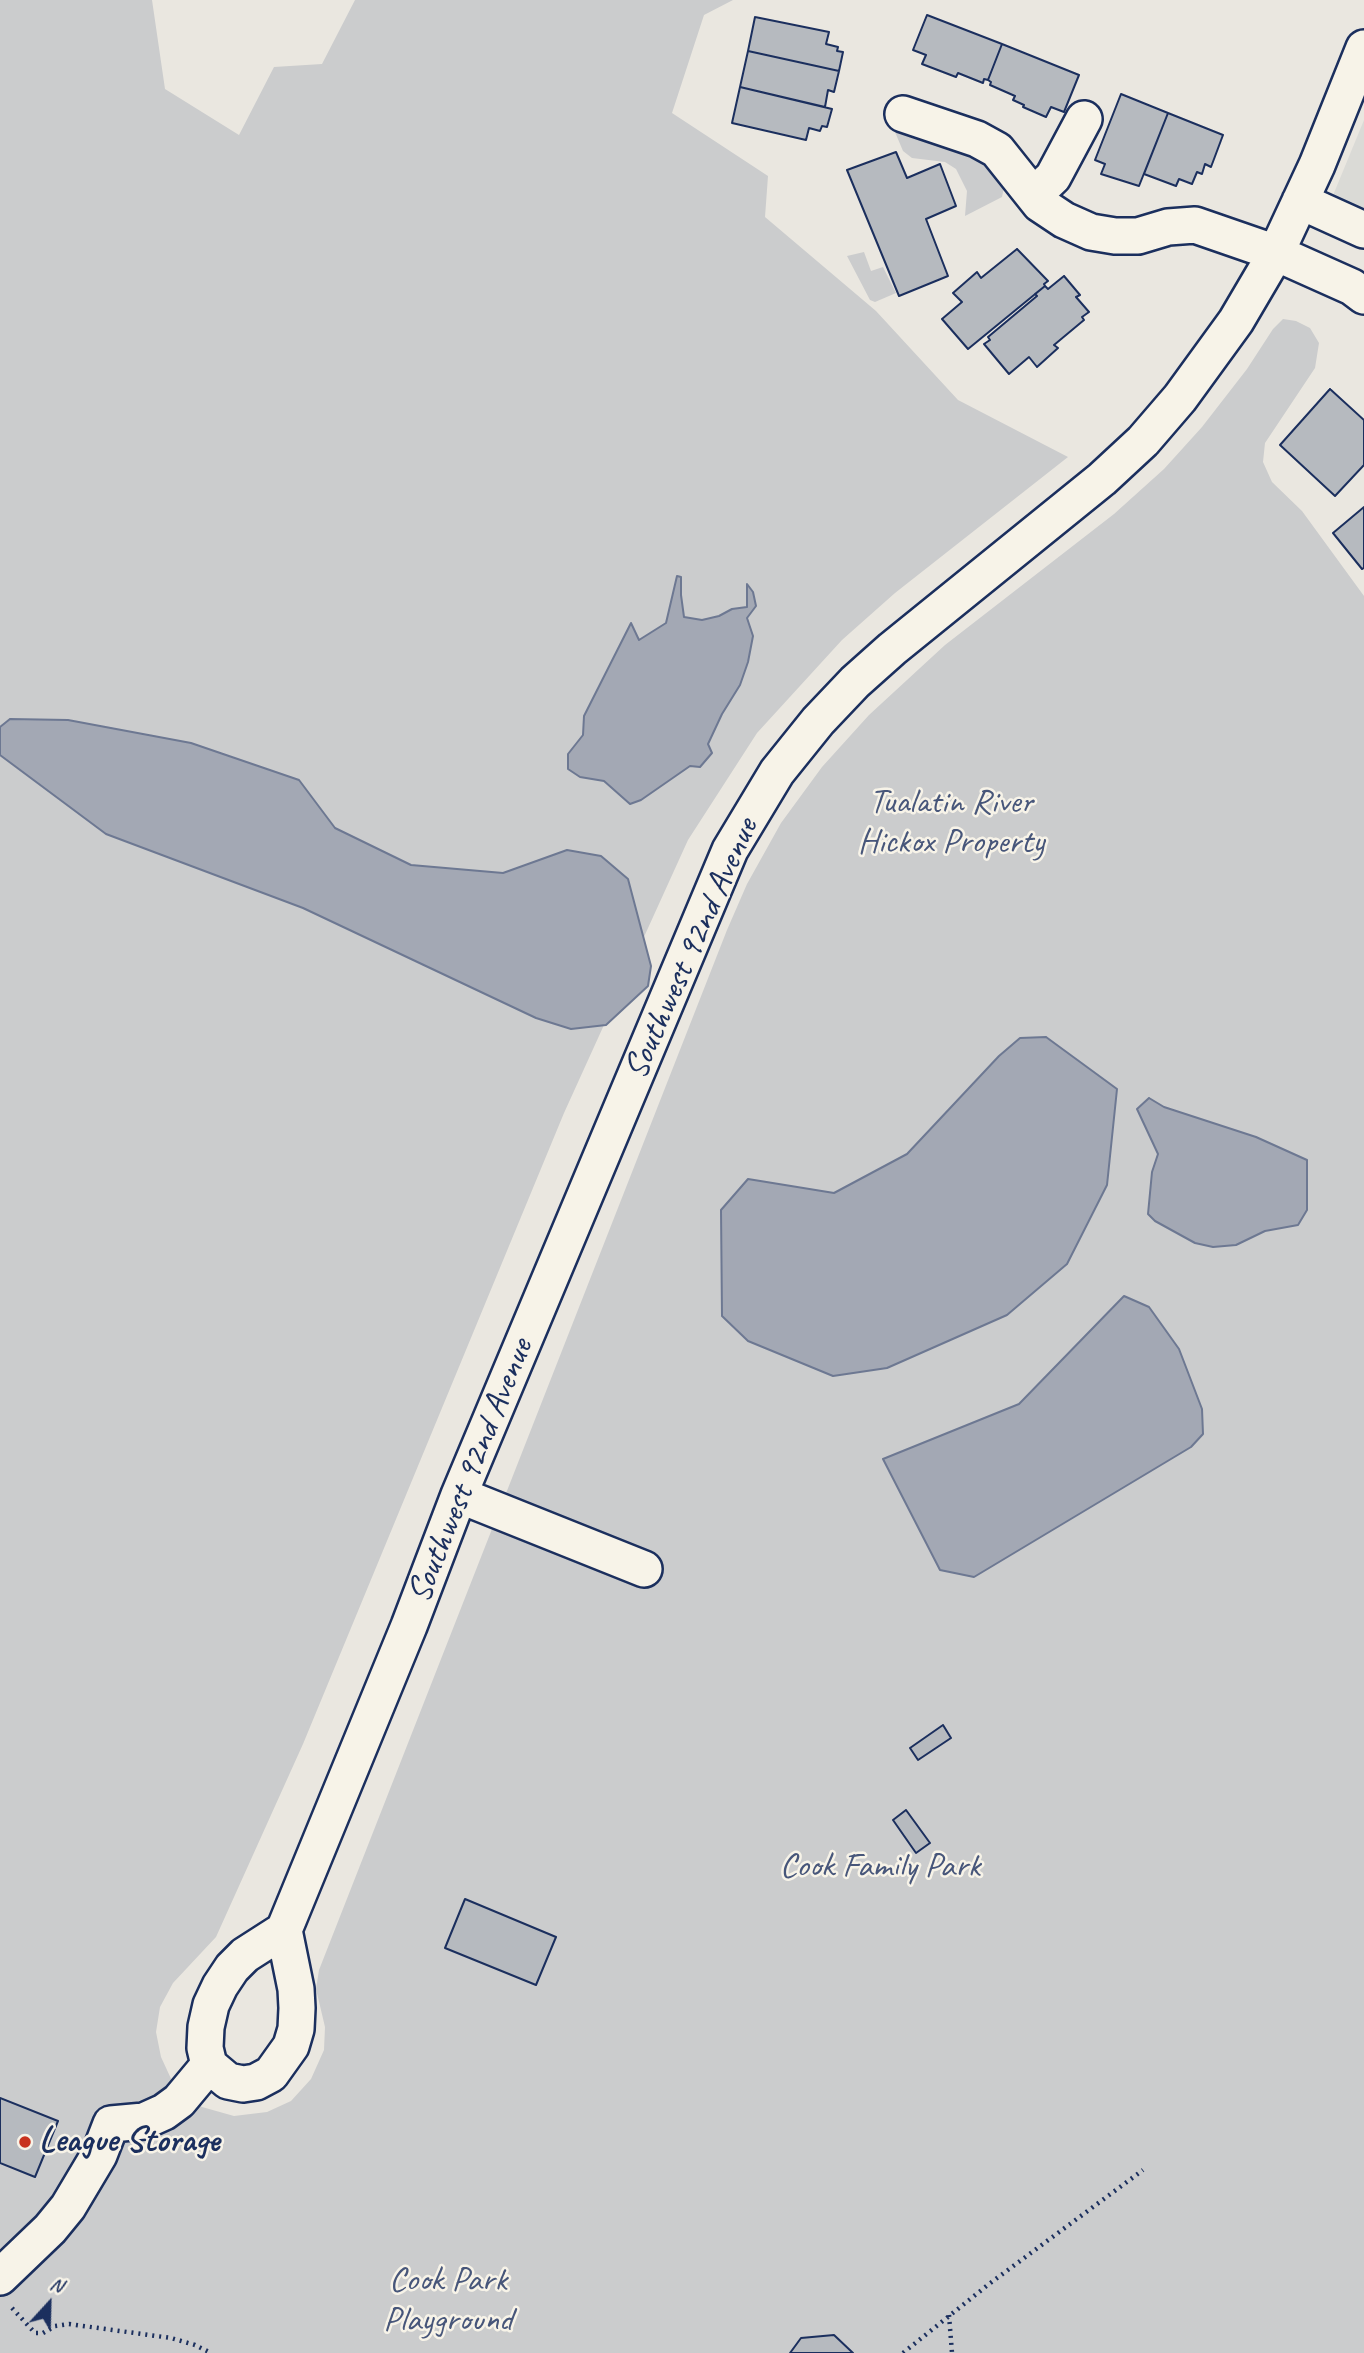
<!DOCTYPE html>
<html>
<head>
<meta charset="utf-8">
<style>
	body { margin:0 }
	#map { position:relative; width:1364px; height:2353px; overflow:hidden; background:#eae7e0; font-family:Caveat,sans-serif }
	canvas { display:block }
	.north { position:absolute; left:14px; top:2269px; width:70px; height:70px; -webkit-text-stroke:5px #f7f3e8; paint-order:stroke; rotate:22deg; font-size:19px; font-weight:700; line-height:28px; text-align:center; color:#1b2f5e }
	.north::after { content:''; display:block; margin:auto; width:24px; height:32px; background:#1b2f5e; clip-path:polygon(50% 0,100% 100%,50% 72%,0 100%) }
</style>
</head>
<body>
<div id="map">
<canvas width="1364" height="2353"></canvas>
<div class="north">N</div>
</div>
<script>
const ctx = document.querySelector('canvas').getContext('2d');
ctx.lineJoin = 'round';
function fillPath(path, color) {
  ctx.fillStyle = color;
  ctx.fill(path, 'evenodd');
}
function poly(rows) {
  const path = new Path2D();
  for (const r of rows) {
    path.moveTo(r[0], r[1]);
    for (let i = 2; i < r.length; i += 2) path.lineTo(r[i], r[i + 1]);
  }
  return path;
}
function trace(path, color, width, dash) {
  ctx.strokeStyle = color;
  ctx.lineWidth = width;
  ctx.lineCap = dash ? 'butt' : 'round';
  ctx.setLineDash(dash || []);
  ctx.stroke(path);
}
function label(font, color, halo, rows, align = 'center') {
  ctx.font = font + ' Caveat,sans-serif';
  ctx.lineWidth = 5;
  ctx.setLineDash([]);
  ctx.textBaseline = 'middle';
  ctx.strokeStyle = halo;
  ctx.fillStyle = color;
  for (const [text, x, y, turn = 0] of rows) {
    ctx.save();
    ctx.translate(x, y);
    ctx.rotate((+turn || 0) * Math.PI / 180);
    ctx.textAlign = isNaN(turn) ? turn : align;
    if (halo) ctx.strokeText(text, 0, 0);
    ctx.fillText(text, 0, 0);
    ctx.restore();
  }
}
fillPath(poly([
	[1364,120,1364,246,1320,227]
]), '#dadad6');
fillPath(poly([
	[0,0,152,0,165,89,239,135,274,67,322,64,355,0,733,0,704,15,672,113,768,176,765,217,876,311,958,400,1068,457,895,593,842,640,757,733,688,840,564,1113,303,1744,216,1937,173,1983,160,2007,156,2032,161,2057,173,2083,185,2096,202,2107,234,2116,267,2112,291,2101,311,2079,324,2050,325,2027,316,1989,319,1970,727,930,747,884,781,823,822,767,869,715,945,645,1114,514,1164,469,1202,427,1247,369,1273,329,1283,319,1296,321,1310,328,1319,343,1315,368,1265,443,1263,462,1272,482,1302,511,1364,596,1364,2353,0,2353],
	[895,132,980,160,991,169,1004,187,1002,197,965,216,967,191,956,169,945,162,912,158,903,151],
	[864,252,871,271,883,267,896,293,875,302,870,300,847,256]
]), '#cbcccd');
const water = poly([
	[677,576,681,577,681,595,684,617,702,620,719,616,732,609,747,607,747,584,753,592,756,606,747,618,753,636,748,662,740,685,722,714,708,744,712,753,700,767,690,766,641,800,630,804,604,781,580,777,568,769,568,754,583,735,584,716,631,623,639,640,666,623,677,576],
	[10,719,68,720,191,743,299,780,335,828,411,865,503,873,567,850,601,856,628,879,651,966,648,986,606,1025,571,1029,536,1018,303,908,106,834,0,755,0,727,10,719],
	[1046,1037,1117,1089,1107,1185,1067,1264,1007,1315,887,1368,833,1376,748,1341,722,1316,721,1210,748,1179,834,1193,907,1154,999,1056,1020,1038,1046,1037],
	[1149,1098,1164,1107,1256,1137,1307,1160,1307,1210,1298,1225,1265,1231,1236,1245,1213,1247,1195,1243,1155,1221,1148,1214,1152,1172,1158,1154,1137,1109,1149,1098],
	[1124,1296,1149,1307,1179,1349,1202,1409,1203,1434,1191,1447,974,1577,940,1570,883,1459,1019,1404,1124,1296]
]);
fillPath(water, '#a3a8b4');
trace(water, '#6d7892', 2);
const building = poly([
	[927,15,1002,44,988,80,984,79,983,83,958,73,956,77,922,64,926,55,913,50,927,15],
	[755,17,829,32,826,44,838,47,837,51,843,52,839,71,748,51,755,17],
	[1002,44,1079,75,1064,112,1051,107,1046,117,1023,107,1024,105,1013,100,1015,96,990,85,991,82,988,80,1002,44],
	[748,51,839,71,834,92,828,90,825,107,740,87,748,51],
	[740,87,832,109,827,127,822,126,820,131,809,128,806,140,732,123,740,87],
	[1121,94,1168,113,1139,186,1101,174,1105,164,1095,160,1121,94],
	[1168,113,1223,135,1211,167,1205,164,1202,174,1197,172,1192,184,1179,179,1176,186,1144,174,1168,113],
	[896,152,907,178,940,164,956,206,926,219,948,276,899,296,847,170,896,152],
	[1017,249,1048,281,1044,284,1045,286,968,349,942,319,962,302,953,293,977,272,981,278,1017,249],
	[1064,276,1080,295,1076,297,1089,312,1082,317,1084,320,1054,345,1058,348,1037,367,1029,357,1009,374,984,344,990,340,988,337,1037,296,1035,294,1045,286,1048,289,1064,276],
	[1330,389,1364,420,1364,465,1335,496,1280,445,1330,389],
	[1364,507,1364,568,1362,569,1333,533,1364,507],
	[943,1725,951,1738,918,1760,910,1748,943,1725],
	[906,1810,930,1843,916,1853,893,1820,906,1810],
	[465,1899,556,1937,536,1985,445,1948,465,1899],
	[0,2098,58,2121,35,2177,0,2163,0,2098],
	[834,2335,853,2353,790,2353,801,2338,834,2335]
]);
fillPath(building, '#b6babf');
trace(building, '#1b2f5e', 2);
const minor = poly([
	[903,114,977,139,997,150,1040,204,1064,220,1091,232,1115,236,1138,236,1168,227,1195,225,1276,253,1352,287,1364,296],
	[1034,195,1053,177,1084,119],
	[1300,201,1364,230],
	[459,1495,644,1569],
	[284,1930,245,1955,232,1968,220,1986,211,2005,206,2027,205,2048,209,2065,228,2081,243,2084,256,2082,271,2074,291,2046,296,2029,297,2008,296,1989,284,1930,409,1626,459,1495,730,850,777,772,818,721,855,682,892,649,1102,479,1143,441,1180,398,1236,321,1276,253,1317,165,1364,48],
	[0,2277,50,2229,68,2207,99,2155,111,2124,144,2121,164,2112,179,2101,209,2065]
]);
trace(minor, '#1b2f5e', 40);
trace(poly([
	[12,2308,35,2333,43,2333,55,2326,69,2324,171,2338,195,2345,211,2353],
	[949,2315,952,2353],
	[903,2353,989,2284,1143,2170]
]), '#1b2f5e', 4.5, [2, 5]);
trace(minor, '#f7f3e8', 35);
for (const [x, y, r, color] of [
	[25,2142,7,"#c8321e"]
]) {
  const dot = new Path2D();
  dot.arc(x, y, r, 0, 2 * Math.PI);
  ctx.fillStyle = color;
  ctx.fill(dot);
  trace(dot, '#f7f3e8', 2.5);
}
label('35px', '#47567a', '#f7f3e8', [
	["Tualatin River",951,803],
	["Hickox Property",951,843],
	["Cook Family Park",880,1867],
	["Cook Park",448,2281],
	["Playground",448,2321]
]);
label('35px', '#1b2f5e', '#f7f3e8', [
	["Southwest 92nd Avenue",692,949,-66],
	["Southwest 92nd Avenue",471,1471,-68]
]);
label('bold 35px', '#1b2f5e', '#f7f3e8', [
	["League Storage",39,2142]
], 'left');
</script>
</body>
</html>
